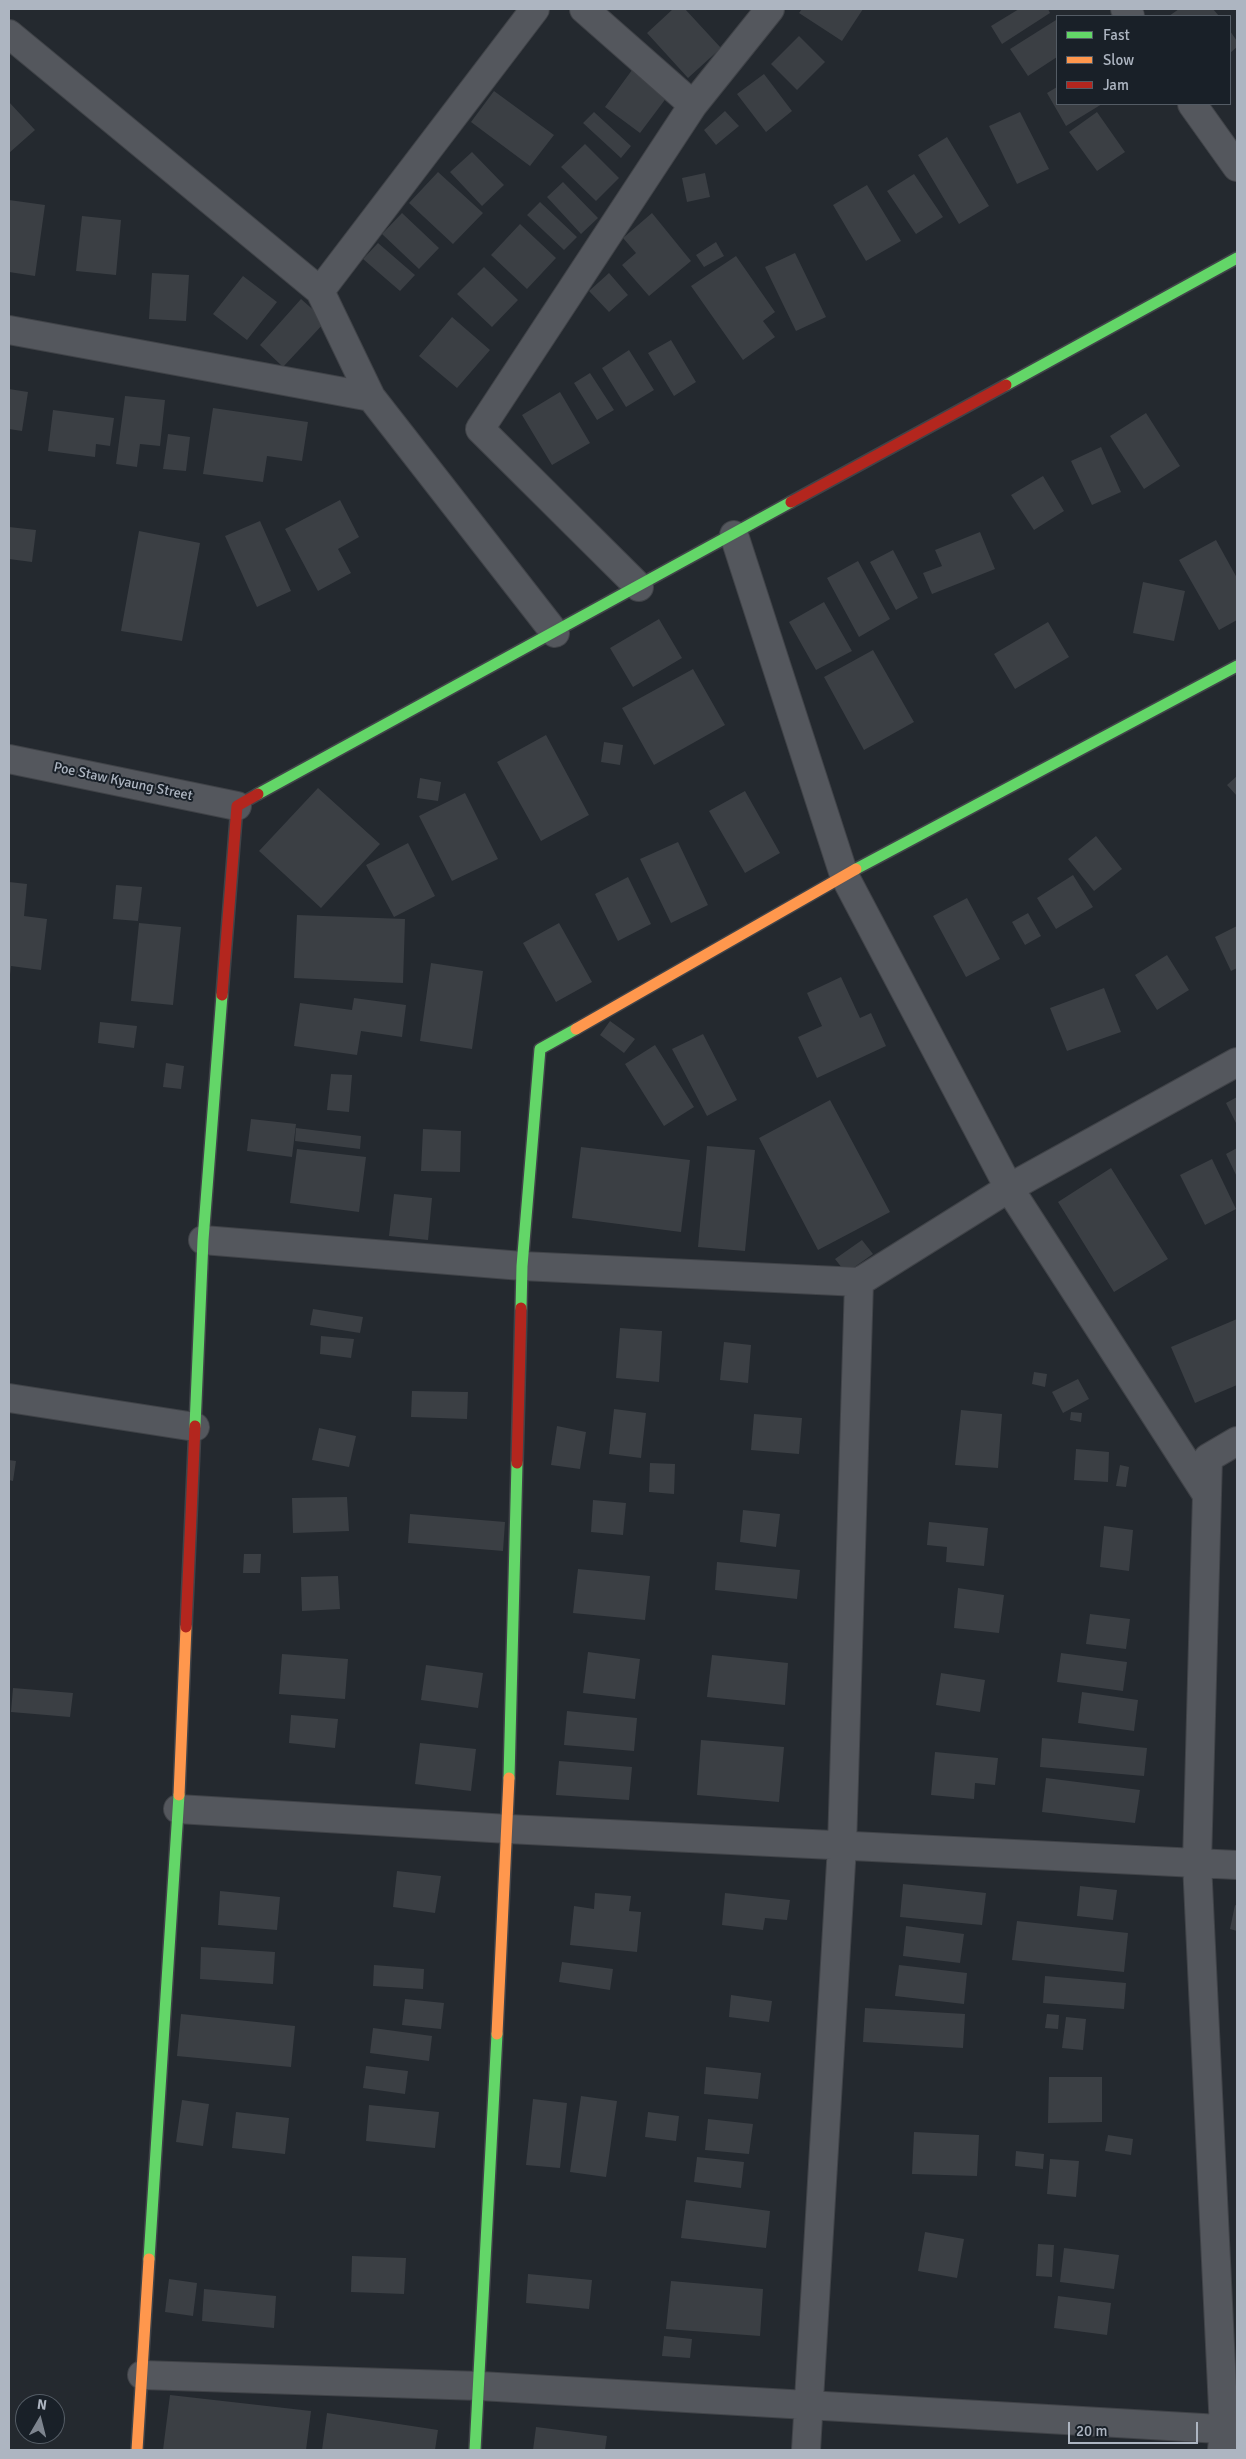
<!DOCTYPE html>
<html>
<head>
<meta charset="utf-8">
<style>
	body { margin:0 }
	#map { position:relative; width:1246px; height:2459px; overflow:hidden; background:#24292f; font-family:Signika,sans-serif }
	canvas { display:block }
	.frame { position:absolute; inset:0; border:10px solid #adb5c1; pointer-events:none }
	.legend { position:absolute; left:1056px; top:15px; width:175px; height:90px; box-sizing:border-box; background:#192028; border:1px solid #545c65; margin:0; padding:6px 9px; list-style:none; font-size:15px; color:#adb5c1 }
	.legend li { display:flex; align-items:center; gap:10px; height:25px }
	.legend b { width:25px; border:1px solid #545c65 }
	.north { position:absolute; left:15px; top:2394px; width:50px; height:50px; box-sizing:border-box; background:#192028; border:1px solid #545c65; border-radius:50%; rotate:8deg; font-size:14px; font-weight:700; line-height:20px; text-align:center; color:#adb5c1 }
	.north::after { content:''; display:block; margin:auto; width:18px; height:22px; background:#7d848e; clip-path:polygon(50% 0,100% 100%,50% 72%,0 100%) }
	.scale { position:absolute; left:1068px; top:2422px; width:130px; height:22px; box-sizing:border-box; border:2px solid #adb5c1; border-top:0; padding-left:6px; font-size:15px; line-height:18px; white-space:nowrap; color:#adb5c1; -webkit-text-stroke:4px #192028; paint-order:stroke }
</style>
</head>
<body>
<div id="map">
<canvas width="1246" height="2459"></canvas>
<div class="frame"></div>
<ul class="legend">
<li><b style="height:6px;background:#63d668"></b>Fast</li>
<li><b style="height:6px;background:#ff974d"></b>Slow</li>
<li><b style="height:6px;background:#b3261e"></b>Jam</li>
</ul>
<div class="north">N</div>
<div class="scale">20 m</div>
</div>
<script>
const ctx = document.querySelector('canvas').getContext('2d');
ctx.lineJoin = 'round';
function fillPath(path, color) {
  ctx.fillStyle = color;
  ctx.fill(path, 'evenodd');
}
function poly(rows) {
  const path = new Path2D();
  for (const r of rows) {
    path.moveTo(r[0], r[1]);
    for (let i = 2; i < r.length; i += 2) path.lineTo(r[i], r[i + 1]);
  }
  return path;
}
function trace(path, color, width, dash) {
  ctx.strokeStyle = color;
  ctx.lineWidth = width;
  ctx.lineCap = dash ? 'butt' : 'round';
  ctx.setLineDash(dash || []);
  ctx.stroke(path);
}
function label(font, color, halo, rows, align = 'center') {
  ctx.font = font + ' Signika,sans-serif';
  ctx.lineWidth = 4;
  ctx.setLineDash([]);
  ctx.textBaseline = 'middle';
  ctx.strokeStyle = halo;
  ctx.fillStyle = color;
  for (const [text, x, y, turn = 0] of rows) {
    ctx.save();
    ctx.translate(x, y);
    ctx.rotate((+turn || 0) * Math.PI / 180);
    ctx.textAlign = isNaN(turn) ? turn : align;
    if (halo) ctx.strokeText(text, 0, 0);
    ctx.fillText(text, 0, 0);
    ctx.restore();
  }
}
fillPath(poly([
	[673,9,685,9,721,48,688,78,647,33],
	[802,9,863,9,842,41,799,13],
	[1019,9,1048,9,1050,13,1002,44,991,26],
	[1179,9,1213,9,1219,16,1169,16],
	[1056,20,1057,57,1028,76,1010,49],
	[1230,31,1237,41,1237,47,1230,53],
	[799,36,825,62,797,90,771,64],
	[632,70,667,97,640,133,605,107],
	[764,74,792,111,766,132,737,94],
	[1057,87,1057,104,1102,104,1066,126,1047,93],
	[494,91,554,135,530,166,471,122],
	[9,102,35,130,9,153],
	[725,111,739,126,716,145,704,130],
	[594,112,631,146,621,158,583,123],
	[1020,112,1049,169,1017,184,989,126],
	[1097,112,1125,152,1097,171,1069,132],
	[947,137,989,206,959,224,918,155],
	[585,144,619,178,596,201,561,167],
	[472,152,504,185,482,206,450,172],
	[438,172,483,213,453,244,409,203],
	[705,173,710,197,687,202,682,178],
	[914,174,943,217,916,234,887,191],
	[563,182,598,218,581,234,547,197],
	[867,185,901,241,866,261,833,205],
	[9,200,45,205,35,276,9,272],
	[540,202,577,237,564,250,527,215],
	[402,213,439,248,419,269,382,234],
	[652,213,691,261,649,296,622,265,636,253,623,238],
	[82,216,121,220,116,275,76,271],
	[520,224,556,258,527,289,491,255],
	[716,242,724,256,704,267,696,255],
	[378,243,415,275,400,291,363,259],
	[795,253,826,317,796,331,765,267],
	[736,256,775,312,763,321,775,337,743,360,691,286],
	[484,267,518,300,492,327,457,294],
	[152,273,189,275,186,321,149,319],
	[609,273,628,295,609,312,589,291],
	[243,276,277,302,247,340,213,314],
	[301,299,326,321,283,367,260,345],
	[452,317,490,350,457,388,419,356],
	[671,340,696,382,674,396,648,353],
	[629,350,654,390,626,407,602,368],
	[590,373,614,410,597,420,574,383],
	[9,389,28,392,22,431,9,429],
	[560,392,590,443,552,465,522,415],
	[125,396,165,400,160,446,140,444,137,467,116,464],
	[213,408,308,422,302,461,267,456,263,482,203,474],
	[53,410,114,418,110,446,96,444,95,457,48,451],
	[1146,413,1180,466,1144,489,1110,436],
	[168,434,190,437,186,471,163,469],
	[1101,447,1121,492,1092,505,1071,461],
	[1043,476,1064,511,1034,530,1011,495],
	[340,500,359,537,338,549,351,573,318,591,285,529],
	[260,521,291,591,257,607,225,536],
	[9,527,36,530,32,562,9,559],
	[139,531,200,543,182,641,121,631],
	[980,532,995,569,932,594,923,573,942,566,935,550],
	[1216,540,1237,578,1237,620,1219,630,1179,560],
	[893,550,918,598,896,610,870,562],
	[858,561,890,619,859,637,827,578],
	[1143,582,1185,591,1174,641,1133,633],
	[824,602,852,651,816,670,789,622],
	[659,619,682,658,633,687,610,648],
	[1048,622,1069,657,1015,689,994,654],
	[873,650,914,722,864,750,824,677],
	[693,669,725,725,654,765,622,708],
	[546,735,589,815,541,841,497,762],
	[604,742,623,745,620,765,601,762],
	[1237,776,1237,796,1227,785],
	[420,778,441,782,438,801,417,798],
	[318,788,380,844,321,908,259,851],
	[745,791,780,853,745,873,709,811],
	[465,793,498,859,452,881,419,816],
	[1096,836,1122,869,1094,891,1068,859],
	[678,842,708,905,671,923,640,859],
	[408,843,435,896,394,917,366,865],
	[1073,875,1093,907,1056,929,1037,898],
	[628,877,651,924,618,941,595,894],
	[9,882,27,884,24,916,47,919,41,970,11,966,10,975],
	[116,885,142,887,138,921,113,919],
	[967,898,1000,959,966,977,933,916],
	[1028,913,1041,936,1025,945,1012,922],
	[297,915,405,919,403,983,294,978],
	[139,923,181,927,173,1005,131,1001],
	[559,923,592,982,556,1002,523,943],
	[1237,926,1237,968,1231,971,1215,937],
	[1167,955,1189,990,1157,1010,1135,975],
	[431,963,483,971,472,1049,420,1041],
	[841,977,860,1018,871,1013,886,1046,817,1078,798,1037,822,1026,807,993],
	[1104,988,1121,1032,1067,1051,1050,1008],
	[354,998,406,1005,402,1037,361,1031,357,1055,294,1046,300,1003,352,1010],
	[610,1021,635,1039,624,1053,600,1035],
	[100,1022,137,1026,134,1048,98,1043],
	[703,1034,737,1100,707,1116,672,1049],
	[655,1045,694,1107,664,1126,625,1064],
	[166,1063,184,1066,181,1089,163,1087],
	[331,1074,352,1075,349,1112,327,1110],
	[1237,1097,1237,1125,1226,1103],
	[830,1100,890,1212,818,1250,759,1138],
	[251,1119,296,1124,292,1157,247,1151],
	[296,1128,361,1136,360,1149,295,1141],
	[423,1129,461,1131,460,1172,421,1171],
	[707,1146,755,1150,745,1251,698,1247],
	[581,1147,690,1160,681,1232,572,1218],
	[1237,1148,1237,1177,1226,1154],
	[297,1149,366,1157,359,1212,290,1203],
	[1212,1159,1236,1209,1205,1225,1180,1175],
	[1111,1168,1168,1259,1114,1292,1058,1202],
	[394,1194,432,1198,428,1240,389,1236],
	[862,1240,873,1254,846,1273,835,1259],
	[313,1309,363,1317,360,1333,310,1325],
	[1237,1319,1237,1385,1195,1403,1171,1347],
	[620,1328,662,1331,659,1382,616,1378],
	[321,1336,354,1339,351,1358,320,1354],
	[724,1342,751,1345,748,1383,720,1380],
	[1034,1372,1047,1374,1045,1387,1032,1384],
	[1078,1379,1089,1399,1063,1413,1052,1392],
	[412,1391,468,1392,467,1419,411,1417],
	[614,1409,646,1413,641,1458,609,1454],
	[961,1410,1002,1414,998,1468,955,1465],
	[1071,1412,1082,1413,1081,1422,1070,1420],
	[754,1414,802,1418,799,1454,751,1450],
	[557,1426,586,1432,580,1469,551,1465],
	[319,1428,356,1436,349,1467,312,1460],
	[1076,1449,1109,1452,1108,1482,1074,1480],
	[9,1460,16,1461,13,1481,9,1480],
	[650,1463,675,1464,674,1494,649,1492],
	[1120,1465,1129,1467,1126,1487,1116,1486],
	[347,1497,349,1531,293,1533,292,1498],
	[593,1500,626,1503,623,1535,591,1532],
	[743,1510,780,1514,776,1547,740,1542],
	[410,1514,505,1522,503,1551,408,1543],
	[929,1522,988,1528,984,1566,946,1562,947,1547,927,1545],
	[1104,1526,1133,1530,1129,1571,1100,1567],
	[244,1554,261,1554,260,1573,243,1573],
	[717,1562,800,1570,797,1599,715,1590],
	[578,1569,650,1576,645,1620,573,1613],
	[338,1576,340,1609,302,1611,301,1577],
	[958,1588,1004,1595,999,1633,954,1628],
	[1090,1614,1130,1619,1126,1649,1086,1644],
	[588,1652,640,1659,635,1699,583,1693],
	[1061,1653,1127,1662,1123,1691,1057,1682],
	[282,1654,348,1659,345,1699,279,1694],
	[712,1655,788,1663,785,1705,707,1697],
	[426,1665,483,1673,478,1708,421,1700],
	[941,1673,985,1680,980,1712,936,1705],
	[13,1688,73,1693,70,1717,11,1712],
	[1082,1692,1138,1700,1134,1731,1078,1723],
	[567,1711,637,1718,634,1751,564,1745],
	[291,1715,338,1719,335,1748,289,1743],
	[1042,1738,1147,1748,1144,1776,1040,1767],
	[701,1740,784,1747,779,1802,697,1795],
	[420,1743,476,1749,471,1791,415,1784],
	[935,1752,998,1758,995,1785,975,1783,974,1799,931,1795],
	[559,1761,632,1767,629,1800,556,1795],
	[1046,1778,1140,1790,1135,1823,1042,1812],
	[397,1871,441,1876,435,1913,393,1907],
	[903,1884,986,1893,982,1925,900,1917],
	[1080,1886,1117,1890,1113,1920,1077,1916],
	[220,1891,280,1897,277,1930,218,1925],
	[595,1893,631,1896,629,1911,641,1912,637,1952,570,1945,574,1906,594,1909],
	[725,1893,790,1900,787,1920,765,1918,763,1930,722,1925],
	[1235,1905,1237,1906,1237,1931,1230,1929],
	[1017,1921,1128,1933,1124,1972,1012,1960],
	[906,1926,964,1934,960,1963,903,1956],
	[201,1947,275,1952,273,1984,200,1979],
	[562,1962,613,1969,610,1990,559,1982],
	[374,1965,424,1969,423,1989,373,1986],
	[899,1965,967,1973,964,2004,895,1996],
	[1045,1976,1126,1983,1124,2009,1043,2003],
	[731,1995,772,2001,769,2022,729,2017],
	[405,1999,444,2003,441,2029,402,2025],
	[865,2008,965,2014,963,2048,863,2042],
	[181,2014,295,2026,291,2067,177,2056],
	[1047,2014,1059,2015,1058,2029,1045,2028],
	[1066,2017,1086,2019,1083,2050,1062,2048],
	[373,2028,432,2036,429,2061,370,2053],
	[366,2066,408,2071,405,2094,363,2088],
	[706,2067,761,2073,758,2099,704,2094],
	[1049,2077,1102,2077,1102,2122,1048,2123],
	[581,2096,617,2101,606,2177,570,2172],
	[533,2099,567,2103,560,2168,526,2165],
	[182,2100,209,2104,203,2146,176,2142],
	[369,2105,439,2112,435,2148,366,2141],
	[236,2112,289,2118,285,2154,232,2148],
	[648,2112,679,2116,676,2141,645,2137],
	[708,2119,753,2124,749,2154,705,2150],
	[914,2132,979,2135,977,2176,912,2174],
	[1108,2135,1133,2139,1131,2155,1105,2151],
	[1016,2151,1044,2154,1043,2169,1015,2166],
	[697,2157,744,2162,741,2188,694,2182],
	[1050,2159,1079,2161,1076,2197,1047,2194],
	[686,2200,770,2211,766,2248,681,2238],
	[925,2232,964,2239,957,2278,918,2271],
	[1038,2244,1054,2245,1052,2277,1036,2276],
	[1064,2248,1119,2255,1114,2289,1060,2282],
	[352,2256,406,2258,404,2294,351,2292],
	[528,2274,592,2280,589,2309,526,2303],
	[169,2279,197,2283,193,2316,165,2312],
	[671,2281,763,2289,760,2336,666,2329],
	[204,2289,276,2296,274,2328,202,2321],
	[1058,2296,1111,2303,1107,2335,1054,2328],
	[664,2336,692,2339,690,2358,662,2356],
	[170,2395,311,2411,306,2450,163,2450],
	[327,2413,438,2430,435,2450,322,2450],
	[536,2427,607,2436,605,2450,533,2450]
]), '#3b3f44');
const street = poly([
	[584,9,693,105,480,429,639,587],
	[1125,9,1130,16],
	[9,34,320,291,371,397,555,633],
	[1192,104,1237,167],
	[693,105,770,9],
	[320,291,535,9],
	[9,330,371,397],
	[734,535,844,875,1009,1188,1207,1495],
	[9,759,237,806],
	[203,1240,522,1266,859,1282,1009,1188,1237,1062],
	[9,1398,195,1427],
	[178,1809,508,1829,1237,1865],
	[142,2375,480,2386,1237,2430],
	[806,2450,842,1846,859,1282],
	[1222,2450,1224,2429,1197,1863,1208,1458,1237,1441]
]);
const fast = poly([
	[1006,385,1237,258],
	[258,794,791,502],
	[856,869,1237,666],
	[521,1308,522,1266,540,1049,576,1029],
	[195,1426,203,1240,222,995],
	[509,1778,517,1463],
	[149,2259,179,1795],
	[475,2450,497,2034]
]);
const slow = poly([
	[576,1029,856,869],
	[179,1795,186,1627],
	[497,2034,509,1778],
	[137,2450,149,2259]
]);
const jam = poly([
	[791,502,1006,385],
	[222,995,237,806,258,794],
	[517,1463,521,1308],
	[186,1627,195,1426]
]);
trace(street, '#404348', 30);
trace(fast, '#404348', 14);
trace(slow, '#404348', 14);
trace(jam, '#404348', 14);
trace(street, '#54575d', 28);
trace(fast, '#63d668', 11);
trace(slow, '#ff974d', 11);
trace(jam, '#b3261e', 11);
label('14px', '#adb5c1', '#192028', [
	["Poe Staw Kyaung Street",123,782,12]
]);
</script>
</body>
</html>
